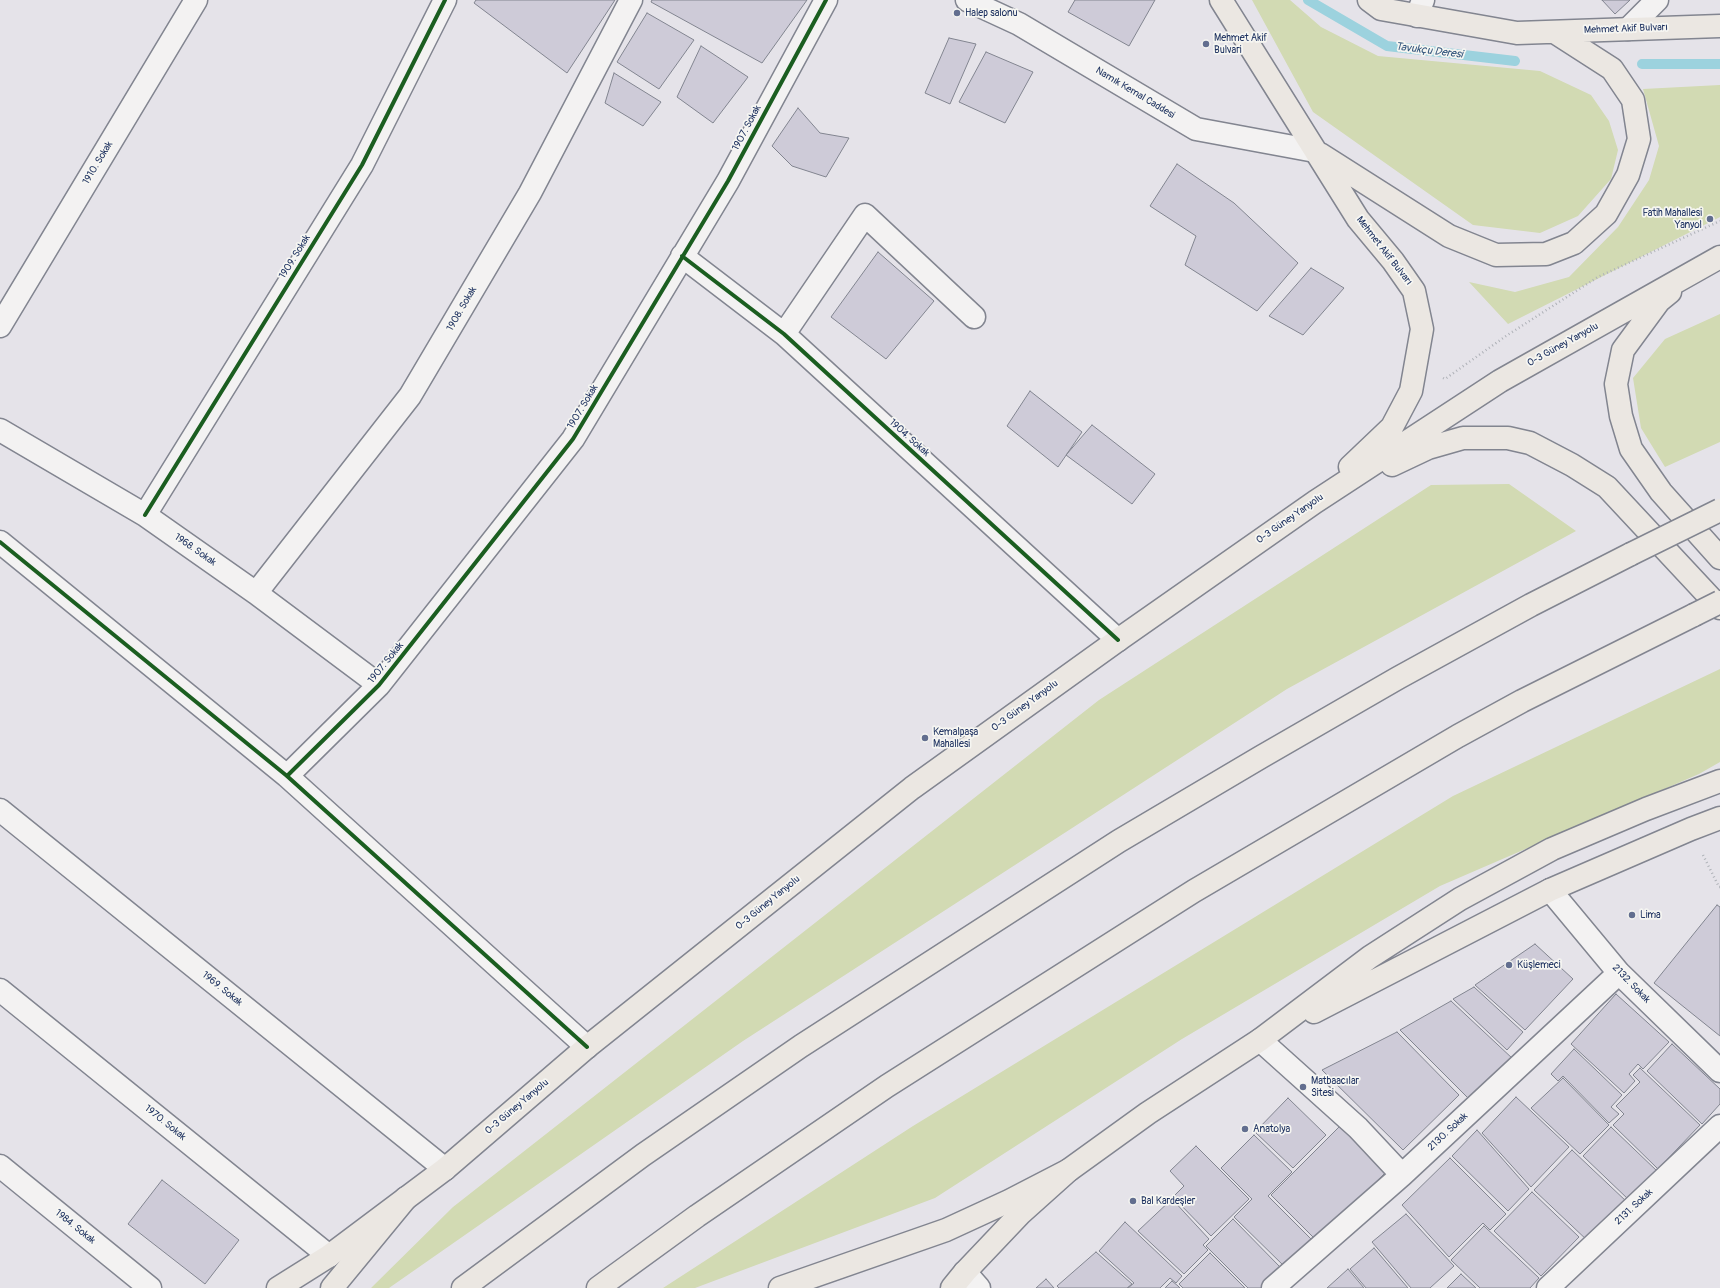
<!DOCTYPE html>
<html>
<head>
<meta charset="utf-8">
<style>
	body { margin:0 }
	canvas { display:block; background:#e5e3e9 }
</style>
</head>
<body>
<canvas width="1720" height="1288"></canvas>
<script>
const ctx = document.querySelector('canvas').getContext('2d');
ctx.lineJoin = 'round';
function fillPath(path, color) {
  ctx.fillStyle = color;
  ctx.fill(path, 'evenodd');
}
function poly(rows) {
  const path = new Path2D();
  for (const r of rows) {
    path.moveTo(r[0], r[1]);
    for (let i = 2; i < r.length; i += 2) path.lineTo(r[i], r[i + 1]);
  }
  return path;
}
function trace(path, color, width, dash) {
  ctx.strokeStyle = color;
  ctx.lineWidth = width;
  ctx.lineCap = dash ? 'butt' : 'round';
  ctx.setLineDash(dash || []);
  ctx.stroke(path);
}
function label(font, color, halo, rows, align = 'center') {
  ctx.font = font + ' Pangolin,sans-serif';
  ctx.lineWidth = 3.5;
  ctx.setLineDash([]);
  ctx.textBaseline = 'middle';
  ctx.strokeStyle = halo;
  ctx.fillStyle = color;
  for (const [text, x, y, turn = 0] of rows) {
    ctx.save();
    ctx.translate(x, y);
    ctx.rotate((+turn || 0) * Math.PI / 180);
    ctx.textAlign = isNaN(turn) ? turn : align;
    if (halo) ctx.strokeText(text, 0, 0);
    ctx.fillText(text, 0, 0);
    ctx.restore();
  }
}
fillPath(poly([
	[1252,0,1290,0,1321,27,1378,56,1540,71,1591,95,1609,121,1618,150,1611,179,1578,216,1540,233,1473,225,1313,112],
	[1720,85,1720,217,1508,324,1469,282,1515,292,1569,277,1618,227,1649,180,1659,146,1643,89],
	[1720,314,1720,442,1665,467,1641,428,1633,378,1665,339],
	[1509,484,1576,531,1287,689,743,1041,389,1288,371,1288,453,1207,1099,700,1431,485],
	[1720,669,1720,762,1699,774,1440,886,1182,1039,935,1198,695,1288,663,1288,913,1126,1453,796]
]), '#d2dab3');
trace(poly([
	[1308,0,1387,46,1515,61],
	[1642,64,1720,64]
]), '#9cd2de', 10);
const building = poly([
	[476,0,615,0,567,73,474,3,476,0],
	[652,0,807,0,762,63,651,2,652,0],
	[1075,0,1155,0,1129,46,1068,12,1075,0],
	[1602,0,1630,0,1615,14,1602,0],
	[647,13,694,40,659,89,617,62,647,13],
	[949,38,976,44,950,104,925,93,949,38],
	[701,46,748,77,713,123,677,97,701,46],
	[986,52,1033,72,1005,123,959,102,986,52],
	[614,73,661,102,643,126,605,103,614,73],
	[798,108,820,133,849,138,826,177,792,166,772,146,798,108],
	[1177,164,1234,203,1298,263,1257,311,1185,265,1196,236,1150,206,1177,164],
	[878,252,934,301,886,359,831,317,878,252],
	[1311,268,1344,288,1303,335,1269,316,1311,268],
	[1030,391,1082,432,1058,467,1007,426,1030,391],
	[1092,425,1155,474,1132,504,1066,455,1092,425],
	[1717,905,1720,907,1720,1036,1654,983,1717,905],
	[1535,944,1573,979,1525,1030,1475,985,1535,944],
	[1474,987,1523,1032,1507,1050,1453,999,1474,987],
	[1616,994,1669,1042,1643,1069,1638,1064,1629,1074,1635,1081,1624,1093,1571,1044,1616,994],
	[1451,1001,1513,1059,1471,1101,1400,1030,1451,1001],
	[1397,1032,1459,1095,1403,1150,1322,1070,1397,1032],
	[1672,1044,1720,1089,1720,1104,1702,1124,1647,1071,1672,1044],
	[1574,1049,1622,1095,1611,1107,1619,1114,1609,1123,1563,1076,1558,1081,1551,1074,1574,1049],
	[1640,1068,1700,1125,1658,1169,1613,1125,1624,1114,1616,1106,1640,1082,1633,1075,1640,1068],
	[1563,1078,1609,1125,1580,1154,1531,1108,1563,1078],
	[1516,1097,1569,1147,1531,1187,1482,1133,1516,1097],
	[1288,1098,1326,1135,1293,1168,1255,1132,1288,1098],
	[1340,1126,1386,1172,1317,1241,1271,1195,1340,1126],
	[1611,1127,1657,1171,1629,1200,1583,1156,1611,1127],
	[1477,1130,1529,1189,1508,1211,1452,1156,1477,1130],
	[1254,1135,1292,1172,1268,1196,1314,1242,1287,1269,1234,1217,1252,1199,1221,1168,1254,1135],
	[1196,1146,1249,1199,1211,1236,1173,1197,1184,1186,1170,1171,1196,1146],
	[1572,1150,1627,1202,1589,1242,1534,1190,1572,1150],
	[1450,1158,1506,1214,1490,1230,1483,1223,1449,1257,1402,1205,1450,1158],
	[162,1180,239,1240,205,1284,128,1224,162,1180],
	[1532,1192,1579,1237,1541,1276,1494,1231,1532,1192],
	[1172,1199,1209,1239,1203,1245,1208,1250,1184,1274,1138,1231,1172,1199],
	[1406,1214,1454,1266,1430,1288,1411,1288,1372,1242,1406,1214],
	[1233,1219,1281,1268,1261,1288,1248,1288,1206,1246,1233,1219],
	[1125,1222,1182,1276,1176,1283,1170,1278,1160,1288,1128,1288,1134,1283,1099,1251,1125,1222],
	[1484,1226,1539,1278,1530,1288,1480,1288,1451,1260,1484,1226],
	[1374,1248,1408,1288,1366,1288,1350,1269,1374,1248],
	[1096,1252,1132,1284,1127,1288,1059,1288,1057,1286,1096,1252],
	[1210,1253,1245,1288,1183,1288,1179,1284,1210,1253],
	[1348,1269,1364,1288,1327,1288,1348,1269],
	[1461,1274,1476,1288,1447,1288,1461,1274],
	[1046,1279,1054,1288,1036,1288,1046,1279],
	[1172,1281,1178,1286,1180,1288,1165,1288,1172,1281]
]);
fillPath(building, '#cecbd8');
trace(building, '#828590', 1);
const street = poly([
	[1417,16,1423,0],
	[1628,29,1657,0],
	[682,256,784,334,1118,640],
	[0,326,196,0],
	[784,334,865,215,974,317],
	[0,430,145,515,256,593,379,685],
	[145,515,362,165,445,0],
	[0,542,287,776,587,1047],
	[256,593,410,396,530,193,631,0],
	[287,776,379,685,573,439,728,181,826,0],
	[0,810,445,1169],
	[1550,890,1619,973,1720,1071],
	[0,990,329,1256],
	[1260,1040,1358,1128,1402,1175],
	[0,1166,150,1288],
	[965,1272,979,1288],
	[1273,1288,1402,1175,1619,973],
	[1548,1288,1720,1126]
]);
const secondary = poly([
	[967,0,1019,24,1196,129,1315,151]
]);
const primary = poly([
	[1221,0,1358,219,1393,261,1414,291,1422,329,1411,391,1392,427,1350,467],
	[1369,0,1381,9,1517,33,1720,26],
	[1320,154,1449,236,1496,255,1546,254,1574,243,1606,214,1628,175,1639,139,1633,100,1612,69,1556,33],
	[1670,292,1659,301,1623,350,1616,384,1621,416,1631,449,1661,492,1720,558],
	[1392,465,1428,448,1463,438,1508,438,1530,443,1572,465,1607,487,1720,608],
	[1314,1012,1550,890,1691,829,1720,818],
	[278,1288,329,1256,445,1169,587,1047,912,788,1118,640,1315,502,1500,381,1720,257],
	[952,1288,965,1272,1021,1213,1069,1170,1148,1113,1260,1040,1370,957,1460,899,1552,849,1646,809,1720,781]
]);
const highway = poly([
	[332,1288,406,1198],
	[463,1288,643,1155,801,1046,1119,841,1261,757,1398,678,1531,605,1631,554],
	[598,1288,697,1216,887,1086,1194,891,1458,736,1522,701,1694,615],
	[780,1288,946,1230,1009,1201,1069,1170]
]);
trace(street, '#828590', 25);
trace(secondary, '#828590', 25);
trace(primary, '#828590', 25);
trace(highway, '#828590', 25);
trace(poly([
	[1443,378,1445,379,1506,336,1598,277,1720,221],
	[1703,855,1719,887,1720,887]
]), '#afb2b8', 2.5, [1, 3]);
trace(street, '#f3f2f2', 22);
trace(secondary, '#f3f2f2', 22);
trace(primary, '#ebe7e2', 22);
trace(highway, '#ebe7e2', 22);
const highwayBridge = poly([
	[1631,554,1720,510],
	[1694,615,1720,602]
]);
trace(highwayBridge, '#828590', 25, []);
trace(highwayBridge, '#ebe7e2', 22);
trace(poly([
	[682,256,784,334,1118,640],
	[145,515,362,165,445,0],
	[0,542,287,776,587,1047],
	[287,776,379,685,573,439,728,181,826,0]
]), '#1b5e20', 4);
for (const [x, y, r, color] of [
	[957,13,4,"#626e8f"],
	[1206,44,4,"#626e8f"],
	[1710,219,4,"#626e8f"],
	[925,738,4,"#626e8f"],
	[1632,915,4,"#626e8f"],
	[1509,965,4,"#626e8f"],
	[1303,1087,4,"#626e8f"],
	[1245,1129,4,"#626e8f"],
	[1133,1201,4,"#626e8f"]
]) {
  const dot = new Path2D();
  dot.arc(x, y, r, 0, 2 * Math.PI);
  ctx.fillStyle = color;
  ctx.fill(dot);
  trace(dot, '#f6f6f2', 1.5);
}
label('10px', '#1b2f5e', '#f6f6f2', [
	["Halep salonu",965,13],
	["Mehmet Akif",1214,38],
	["Bulvari",1214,50],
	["Fatih Mahallesi",1702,213,"right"],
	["Yanyol",1702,225,"right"],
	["Kemalpaşa",933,732],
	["Mahallesi",933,744],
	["Lima",1640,915],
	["Küşlemeci",1517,965],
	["Matbaacılar",1311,1081],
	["Sitesi",1311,1093],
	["Anatolya",1253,1129],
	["Bal Kardeşler",1141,1201]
], 'left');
label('10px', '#1b2f5e', '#f6f6f2', [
	["Mehmet Akif Bulvarı",1626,29,-2],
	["Namık Kemal Caddesi",1135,93,31],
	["1907. Sokak",747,128,-62],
	["1910. Sokak",98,163,-59],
	["Mehmet Akif Bulvarı",1384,251,52],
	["1909. Sokak",295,257,-58],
	["1908. Sokak",462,309,-60],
	["O-3 Güney Yanyolu",1563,345,-29],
	["1907. Sokak",583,407,-59],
	["1904. Sokak",909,438,42],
	["O-3 Güney Yanyolu",1290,519,-35],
	["1968. Sokak",195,550,35],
	["1907. Sokak",386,663,-51],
	["O-3 Güney Yanyolu",1025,706,-36],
	["O-3 Güney Yanyolu",768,903,-39],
	["2132. Sokak",1631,984,46],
	["1969. Sokak",222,989,39],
	["O-3 Güney Yanyolu",517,1107,-40],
	["1970. Sokak",165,1123,39],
	["2130. Sokak",1448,1132,-43],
	["2131. Sokak",1634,1207,-43],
	["1984. Sokak",75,1227,39]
]);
label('italic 11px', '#33567d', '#f6f6f2', [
	["Tavukçu Deresi",1429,51,7]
]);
</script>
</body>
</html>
